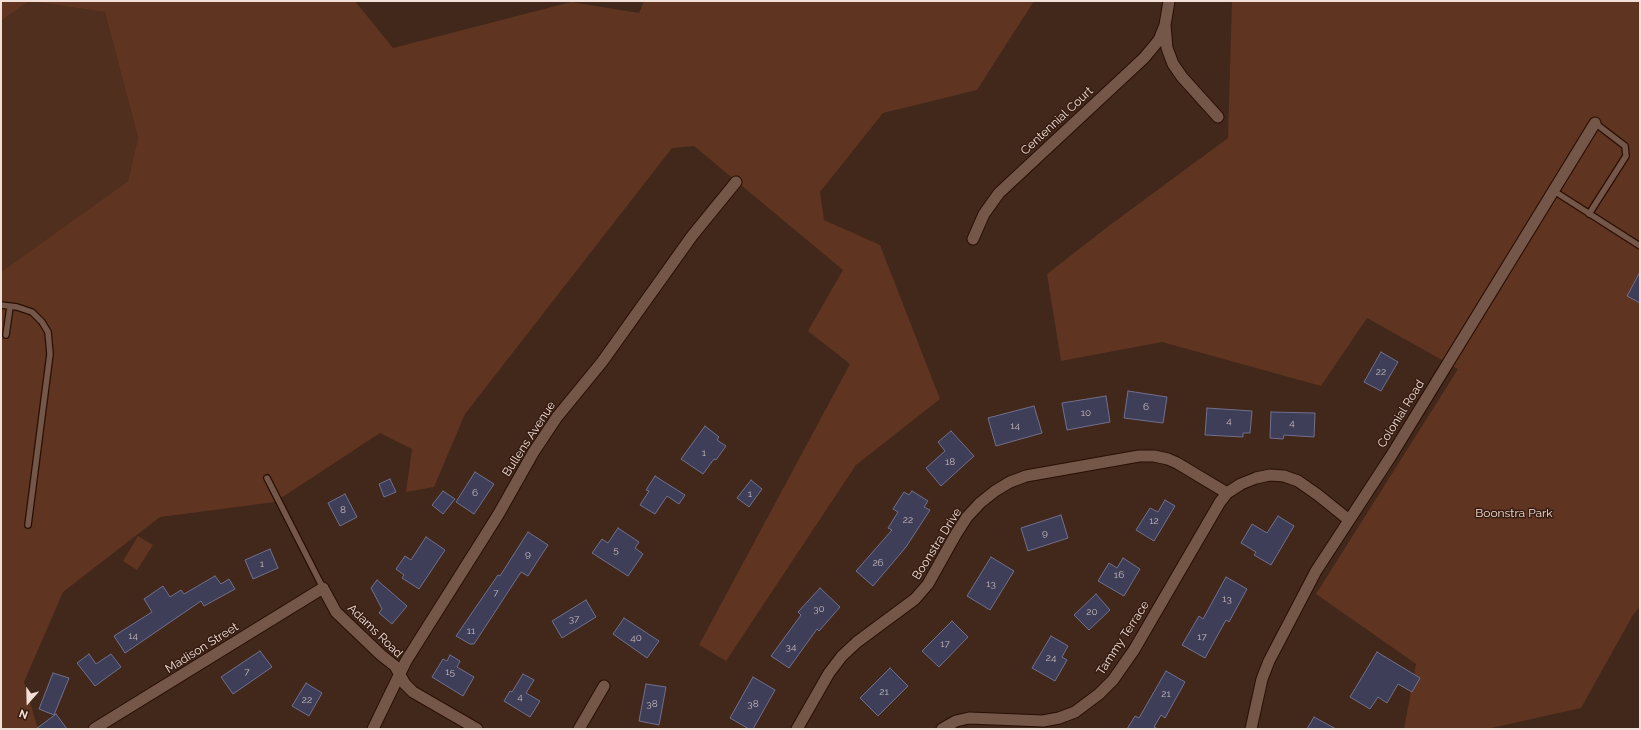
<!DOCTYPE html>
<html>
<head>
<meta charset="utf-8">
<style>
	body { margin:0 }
	#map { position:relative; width:1641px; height:730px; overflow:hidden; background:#42271b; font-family:Raleway,sans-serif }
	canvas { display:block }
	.frame { position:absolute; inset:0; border:2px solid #f2e0d8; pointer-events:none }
	.north { position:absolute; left:8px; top:682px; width:40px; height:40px; -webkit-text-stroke:3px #371d11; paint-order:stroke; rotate:200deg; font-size:11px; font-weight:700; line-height:16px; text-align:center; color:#f2e0d8 }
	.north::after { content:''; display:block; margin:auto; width:14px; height:18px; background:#f2e0d8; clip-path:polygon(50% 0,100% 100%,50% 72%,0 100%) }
</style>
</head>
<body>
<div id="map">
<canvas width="1641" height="730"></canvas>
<div class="frame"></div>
<div class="north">N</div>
</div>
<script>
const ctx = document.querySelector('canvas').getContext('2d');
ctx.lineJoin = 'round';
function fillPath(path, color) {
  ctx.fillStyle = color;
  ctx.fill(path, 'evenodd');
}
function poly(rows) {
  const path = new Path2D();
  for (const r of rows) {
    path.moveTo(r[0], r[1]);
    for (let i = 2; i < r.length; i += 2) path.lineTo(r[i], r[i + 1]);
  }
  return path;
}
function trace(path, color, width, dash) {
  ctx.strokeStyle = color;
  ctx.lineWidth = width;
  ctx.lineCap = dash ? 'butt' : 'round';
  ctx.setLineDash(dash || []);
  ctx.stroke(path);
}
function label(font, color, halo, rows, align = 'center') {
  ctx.font = font + ' Raleway,sans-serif';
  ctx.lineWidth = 3;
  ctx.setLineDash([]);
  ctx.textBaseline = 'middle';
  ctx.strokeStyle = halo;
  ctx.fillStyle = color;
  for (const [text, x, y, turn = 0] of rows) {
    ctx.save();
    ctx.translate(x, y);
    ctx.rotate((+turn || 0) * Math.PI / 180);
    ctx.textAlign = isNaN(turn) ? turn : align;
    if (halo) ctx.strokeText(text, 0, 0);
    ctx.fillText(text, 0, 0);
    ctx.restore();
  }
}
fillPath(poly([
	[29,1,105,12,138,138,128,181,1,272,1,21]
]), '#502f1f');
fillPath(poly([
	[1,1,355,1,393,48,571,2,639,13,644,1,1034,1,977,90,883,113,820,192,824,220,880,245,940,399,856,465,726,661,699,645,850,364,808,331,843,270,694,146,672,148,465,414,434,487,406,492,412,449,380,433,275,502,160,517,63,592,24,682,38,729,1,729,1,272,128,181,138,138,105,12,29,1,1,21],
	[1232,1,1640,1,1640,607,1633,615,1581,708,1487,729,1404,729,1416,664,1316,594,1458,369,1367,318,1321,386,1162,342,1061,361,1047,274,1110,225,1228,138],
	[138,536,153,545,137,570,123,561]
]), '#5f3420');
const building = poly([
	[1640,272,1640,303,1627,296,1640,272],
	[1381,352,1398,362,1381,391,1364,382,1381,352],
	[1128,391,1167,397,1163,423,1124,418,1128,391],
	[1106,396,1110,422,1067,430,1062,403,1106,396],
	[1034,406,1042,433,996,446,988,418,1034,406],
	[1207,408,1252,411,1250,433,1243,433,1243,437,1205,435,1207,408],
	[1271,412,1315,413,1314,437,1284,435,1283,439,1270,438,1271,412],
	[705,426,719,437,717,440,726,446,716,460,714,459,703,474,681,459,705,426],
	[951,431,974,456,941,486,926,468,945,451,938,442,951,431],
	[475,472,494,484,474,514,456,502,475,472],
	[655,476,685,495,679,504,667,496,655,514,640,505,649,491,646,490,655,476],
	[390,479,396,492,384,497,379,484,390,479],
	[751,480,762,489,749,507,737,498,751,480],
	[443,491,455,499,443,514,432,505,443,491],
	[912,491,928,501,924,507,930,510,906,547,873,586,856,571,892,530,888,528,898,512,893,509,904,492,909,495,912,491],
	[345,494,357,517,340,526,328,503,345,494],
	[1165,500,1175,506,1154,541,1136,530,1150,508,1158,512,1165,500],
	[1061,515,1068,538,1028,551,1021,528,1061,515],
	[1278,516,1294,526,1271,565,1254,555,1256,552,1241,543,1252,524,1267,533,1278,516],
	[618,528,639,542,635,548,643,554,628,576,592,553,602,539,608,543,618,528],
	[528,532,548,545,528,576,521,572,474,644,470,644,456,636,498,575,500,576,528,532],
	[426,537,445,550,419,589,402,578,404,575,396,569,405,556,411,560,426,537],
	[270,549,278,568,253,579,245,560,270,549],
	[991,557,1014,571,990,610,967,596,991,557],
	[1123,558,1140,569,1124,596,1098,581,1109,563,1117,568,1123,558],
	[215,576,221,584,229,579,235,589,204,606,201,601,125,653,114,636,152,612,144,599,163,586,170,597,181,590,184,594,215,576],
	[1226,577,1247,589,1229,622,1226,620,1205,658,1182,645,1199,616,1203,619,1226,577],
	[377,580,407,606,392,624,379,613,382,609,371,588,377,580],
	[820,588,840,607,819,631,817,629,789,668,771,656,801,615,798,612,820,588],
	[1096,594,1110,610,1089,630,1074,615,1096,594],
	[586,600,596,617,562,638,552,621,586,600],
	[624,618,659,641,647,658,613,634,624,618],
	[952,621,968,637,939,667,922,651,952,621],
	[1051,636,1068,646,1062,657,1067,660,1055,681,1032,668,1051,636],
	[260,651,272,667,233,694,221,677,260,651],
	[1377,652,1420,678,1412,692,1398,684,1387,703,1378,697,1370,709,1350,697,1377,652],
	[89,654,96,664,111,654,121,667,95,686,77,663,89,654],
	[450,655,460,661,457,667,474,677,463,696,432,677,443,659,447,661,450,655],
	[890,668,908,686,878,716,860,698,890,668],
	[1166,671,1185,682,1165,718,1161,715,1154,727,1158,729,1127,729,1135,716,1139,718,1166,671],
	[53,673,69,678,54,715,39,709,53,673],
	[523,674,534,680,526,693,540,701,530,717,504,701,510,691,512,692,523,674],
	[753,677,775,690,753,729,749,729,730,718,753,677],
	[306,683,322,693,309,716,292,706,306,683],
	[646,684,666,687,659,725,639,721,646,684],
	[56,714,67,729,36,729,56,714],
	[1314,717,1336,729,1307,729,1314,717]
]);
fillPath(building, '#3e3e59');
trace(building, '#70708e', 1);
const service = poly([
	[1554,191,1640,246],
	[1589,214,1626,156,1625,146,1595,123],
	[1,305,17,307,32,312,42,322,48,332,50,354,28,525],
	[6,335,10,307],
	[267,478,323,588]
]);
const minor = poly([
	[1169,1,1165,25,1167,48,1173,64,1182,77,1218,117],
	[973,239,984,214,999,193,1144,58,1159,40,1165,25],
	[94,729,323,588,336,612,381,655,395,666,405,684,413,692,477,729],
	[373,729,406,661,498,515,533,453,557,417,602,362,692,236,736,182],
	[579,729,604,686],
	[797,729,829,673,842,656,857,642,915,599,928,584,956,534,967,517,980,503,995,491,1010,482,1026,476,1139,456,1154,456,1168,459,1177,463,1227,493,1241,484,1256,478,1270,475,1284,476,1298,481,1318,495,1349,520],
	[942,729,956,721,969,718,1043,721,1059,718,1075,712,1099,694,1113,680,1134,650,1220,502,1227,493],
	[1251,729,1262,679,1269,661,1316,571,1391,456,1595,123]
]);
trace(service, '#280f04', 8);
trace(minor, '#280f04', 13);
trace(service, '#755749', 5.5);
trace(minor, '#755749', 11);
label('10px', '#c5b8b8', null, [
	["22",1381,372],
	["6",1146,407],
	["10",1086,413],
	["4",1229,421],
	["4",1292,423],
	["14",1015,426],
	["1",704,453],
	["18",950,462],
	["6",475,493],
	["1",750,494],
	["8",343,510],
	["22",908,520],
	["12",1154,521],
	["9",1045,533],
	["5",616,550],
	["9",528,554],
	["26",878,563],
	["1",262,564],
	["16",1119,575],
	["13",991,584],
	["7",496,593],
	["13",1227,599],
	["30",819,609],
	["20",1092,612],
	["37",574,619],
	["11",471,631],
	["14",133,636],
	["17",1202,637],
	["40",636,638],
	["17",945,644],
	["34",791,647],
	["24",1051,658],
	["7",247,672],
	["15",450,672],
	["21",884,692],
	["21",1166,694],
	["4",520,697],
	["22",307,700],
	["38",652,704],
	["38",753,704]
]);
label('12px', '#f2e0d8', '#371d11', [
	["Centennial Court",1057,121,-43],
	["Colonial Road",1401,414,-58],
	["Bullens Avenue",529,439,-57],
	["Boonstra Drive",937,544,-58],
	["Adams Road",375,631,44],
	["Tammy Terrace",1123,638,-57],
	["Madison Street",202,648,-32]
]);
label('12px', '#f1dcd2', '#371d11', [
	["Boonstra Park",1514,513]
]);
</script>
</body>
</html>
